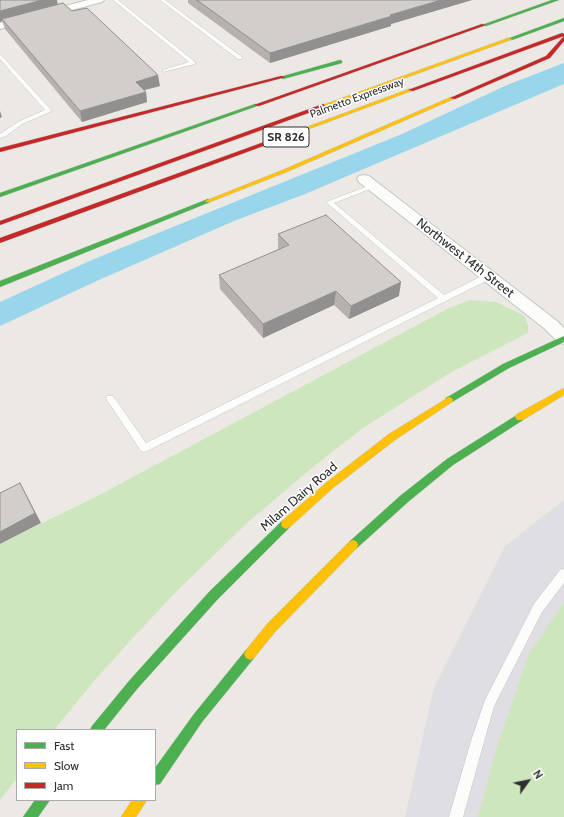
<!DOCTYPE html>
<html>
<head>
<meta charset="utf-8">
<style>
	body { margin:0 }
	#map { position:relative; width:564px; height:817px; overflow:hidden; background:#ece8e4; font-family:Cabin,sans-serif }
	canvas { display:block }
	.legend { position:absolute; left:16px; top:729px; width:140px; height:72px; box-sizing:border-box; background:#fff; border:1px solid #ababab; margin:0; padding:5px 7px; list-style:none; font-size:12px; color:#2e2e2e }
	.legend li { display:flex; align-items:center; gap:8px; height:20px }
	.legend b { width:20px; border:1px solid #ababab }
	.north { position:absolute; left:508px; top:761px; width:40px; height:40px; -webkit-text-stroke:3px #fff; paint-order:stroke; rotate:57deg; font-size:11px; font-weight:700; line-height:16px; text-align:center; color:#2e2e2e }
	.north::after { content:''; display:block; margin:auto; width:14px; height:18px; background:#2e2e2e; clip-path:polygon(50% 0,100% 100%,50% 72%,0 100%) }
</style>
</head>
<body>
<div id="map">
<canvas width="564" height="817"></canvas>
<ul class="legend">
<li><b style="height:5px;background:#4caf50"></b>Fast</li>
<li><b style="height:5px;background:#ffc107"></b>Slow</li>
<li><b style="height:5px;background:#c62828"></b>Jam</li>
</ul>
<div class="north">N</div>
</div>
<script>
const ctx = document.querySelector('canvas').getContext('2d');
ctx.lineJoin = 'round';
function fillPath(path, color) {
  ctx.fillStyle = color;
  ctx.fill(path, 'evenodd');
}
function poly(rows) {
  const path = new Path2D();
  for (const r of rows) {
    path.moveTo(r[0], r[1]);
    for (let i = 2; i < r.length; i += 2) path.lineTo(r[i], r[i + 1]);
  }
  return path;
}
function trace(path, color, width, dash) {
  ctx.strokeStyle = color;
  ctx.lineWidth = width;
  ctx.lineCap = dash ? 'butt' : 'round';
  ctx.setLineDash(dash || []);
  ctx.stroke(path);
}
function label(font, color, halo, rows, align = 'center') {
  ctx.font = font + ' Cabin,sans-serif';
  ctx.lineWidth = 3;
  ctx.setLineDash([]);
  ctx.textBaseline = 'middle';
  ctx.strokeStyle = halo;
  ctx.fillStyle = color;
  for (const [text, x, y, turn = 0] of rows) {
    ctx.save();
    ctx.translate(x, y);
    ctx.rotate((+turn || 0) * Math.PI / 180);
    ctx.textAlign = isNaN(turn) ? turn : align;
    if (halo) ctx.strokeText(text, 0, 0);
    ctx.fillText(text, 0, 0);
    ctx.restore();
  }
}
fillPath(poly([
	[564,500,564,817,405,817,434,687,505,546]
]), '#dfdee2');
fillPath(poly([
	[470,300,496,302,519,313,524,316,528,325,528,333,453,371,363,428,313,467,247,523,176,592,129,642,94,681,54,730,17,730,17,778,0,800,0,544,103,493,447,309],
	[564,602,564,817,478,817,496,750,528,656]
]), '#cee6be');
fillPath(poly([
	[564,63,564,84,305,194,234,221,101,279,0,326,0,302,94,259,402,134,507,85]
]), '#99d6ec');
const lane = poly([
	[113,0,118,0,195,62,195,64,163,72,163,70,189,62,113,0],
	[160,0,165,0,242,57,242,59,238,59,160,0],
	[0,54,52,111,22,124,6,136,0,138,0,134,18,122,45,110,0,59,0,54],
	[373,184,375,185,375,187,334,203,444,295,486,274,492,274,492,278,147,451,144,452,141,451,107,400,106,398,107,396,113,396,146,443,438,298,326,202,373,184],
	[564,569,564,583,542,612,494,706,463,817,449,817,471,741,485,700,534,604,560,570,564,569]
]);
const street = poly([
	[88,0,104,0,102,2,0,29,0,23,88,0],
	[364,175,369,176,557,321,564,328,564,344,558,342,545,329,359,182,357,179,359,176,364,175]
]);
const fast = poly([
	[552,0,559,0,486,26,482,25,552,0],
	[564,18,564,21,512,40,507,39,564,18],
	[340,60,342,61,342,63,283,79,280,77,340,60],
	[255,104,260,105,0,197,0,193,255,104],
	[208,199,211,201,210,202,0,287,0,281,208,199],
	[564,336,564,342,509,368,452,402,446,402,445,400,446,398,503,364,564,336],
	[520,413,523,414,525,417,523,420,453,465,408,502,357,548,353,550,349,548,348,545,349,542,400,496,447,459,520,413],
	[286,519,290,521,291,524,290,527,217,600,137,689,104,730,90,730,92,726,129,681,209,592,282,521,286,519],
	[250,648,254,650,256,654,254,658,202,722,160,784,155,785,155,768,194,714,246,650,250,648],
	[35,800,50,800,38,817,23,817,35,800]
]);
const slow = poly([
	[508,38,513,39,325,107,320,106,508,38],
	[409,89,414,90,266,145,261,144,409,89],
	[451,97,456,98,289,171,210,202,206,202,205,201,285,169,451,97],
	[564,388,564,395,523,420,517,420,515,417,517,414,564,388],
	[449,397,452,398,453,400,452,402,395,440,333,488,290,527,286,529,282,527,281,524,282,521,327,482,389,434,449,397],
	[353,540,357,542,358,545,357,548,275,632,254,658,250,660,246,658,244,654,246,650,267,624,349,542,353,540],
	[132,800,147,800,136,817,121,817,132,800]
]);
const jam = poly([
	[482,24,486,25,259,106,254,105,482,24],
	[562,33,564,34,564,36,413,91,408,90,562,33],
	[564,36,564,41,550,58,455,99,450,98,546,56,564,36],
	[281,76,286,77,0,152,0,148,281,76],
	[323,104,326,106,325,107,0,225,0,221,323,104],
	[264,142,266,143,266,145,0,243,0,238,264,142]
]);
trace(lane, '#c5c4c5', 1);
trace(street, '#c5c4c5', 2);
trace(fast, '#c5c4c5', 1);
trace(slow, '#c5c4c5', 1);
trace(jam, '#c5c4c5', 1);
fillPath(lane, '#fcfcfb');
fillPath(street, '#fcfcfb');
fillPath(fast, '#4caf50');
fillPath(slow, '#ffc107');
fillPath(jam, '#c62828');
fillPath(poly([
	[0,0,58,5,72,11,160,86,144,90,146,92,147,102,82,122,5,29,2,21,0,22],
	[188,0,472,0,391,24,391,26,270,63,188,3],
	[278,234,399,296,349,319,334,305,263,338,220,289,219,275,279,250,278,248]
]), '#b4b1af');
fillPath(poly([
	[42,0,57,0,58,6,2,19,2,21,0,22,0,11],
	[441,0,472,0,391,24,391,26,270,63,270,53,390,15],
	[158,75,160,86,137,92,136,82],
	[146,92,147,102,82,122,80,111],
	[0,111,2,117,0,118],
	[401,282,399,296,349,319,351,306],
	[336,291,334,305,263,338,263,324],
	[20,483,41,523,0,544,0,532]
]), '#92908e');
const building = poly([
	[0,0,42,0,0,11,0,0],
	[197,0,441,0,390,15,392,16,270,53,197,0],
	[63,3,72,11,87,8,158,75,136,82,146,92,80,111,2,19,63,3],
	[326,215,401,282,351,306,336,291,263,324,219,275,289,245,278,234,326,215],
	[20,483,35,513,0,532,0,493,20,483]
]);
fillPath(building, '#d1cecb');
trace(building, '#92908e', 1);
label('11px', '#2e2e2e', '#fff', [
	["Palmetto Expressway",357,98,-20]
]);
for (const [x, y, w] of [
	[286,137,46]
]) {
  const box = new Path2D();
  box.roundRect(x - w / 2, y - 10, w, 20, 3);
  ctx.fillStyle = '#fff';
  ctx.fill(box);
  trace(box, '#2e2e2e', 1);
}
label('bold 12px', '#2e2e2e', null, [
	["SR 826",286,137]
]);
label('13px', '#2e2e2e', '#fff', [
	["Northwest 14th Street",465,258,38],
	["Milam Dairy Road",299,497,-41]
]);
</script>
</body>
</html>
